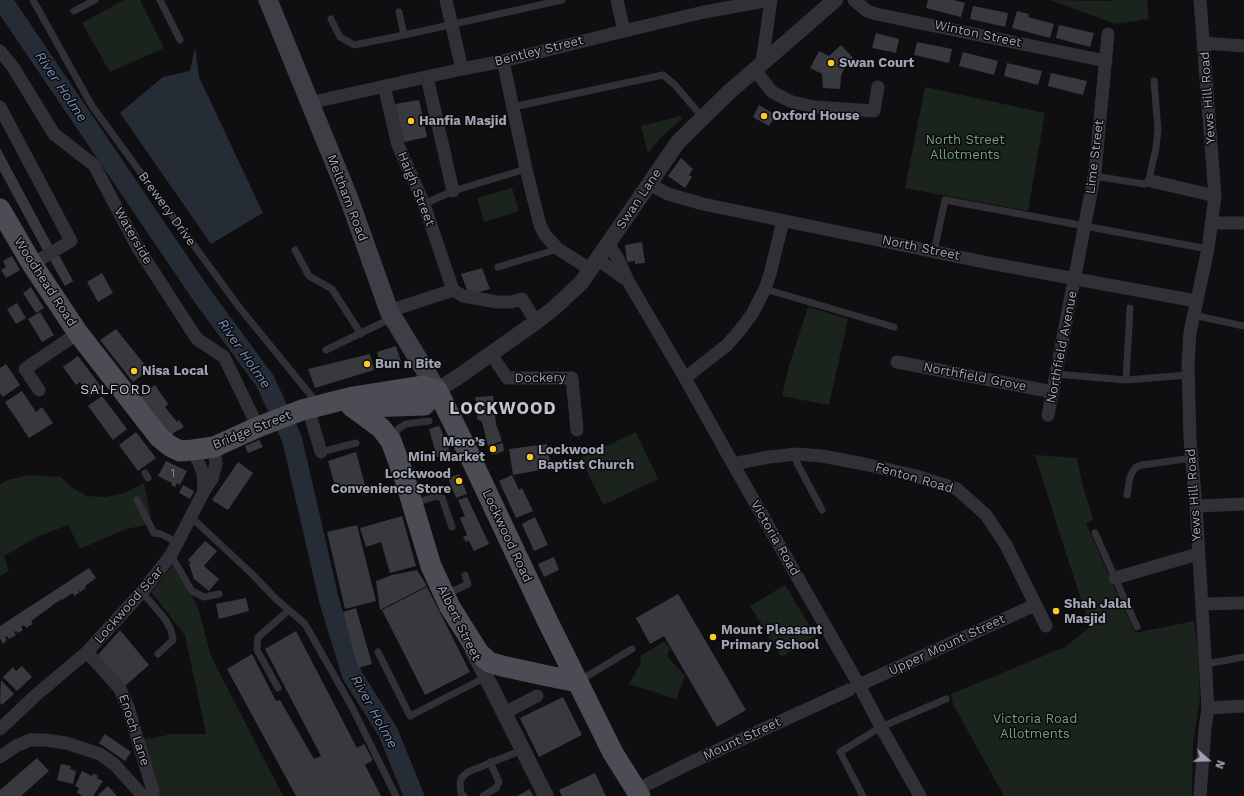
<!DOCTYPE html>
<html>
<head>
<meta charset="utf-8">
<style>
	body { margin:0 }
	#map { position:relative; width:1244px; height:796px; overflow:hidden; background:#0f0f11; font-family:"Work Sans",sans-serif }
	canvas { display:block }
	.north { position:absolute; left:1188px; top:740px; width:40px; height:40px; -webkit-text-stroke:3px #0a0a0b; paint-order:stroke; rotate:110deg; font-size:11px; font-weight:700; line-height:16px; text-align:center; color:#9fa3b3 }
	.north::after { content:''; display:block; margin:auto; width:14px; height:18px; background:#9fa3b3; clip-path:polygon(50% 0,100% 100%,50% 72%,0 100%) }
</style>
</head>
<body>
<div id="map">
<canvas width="1244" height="796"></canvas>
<div class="north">N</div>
</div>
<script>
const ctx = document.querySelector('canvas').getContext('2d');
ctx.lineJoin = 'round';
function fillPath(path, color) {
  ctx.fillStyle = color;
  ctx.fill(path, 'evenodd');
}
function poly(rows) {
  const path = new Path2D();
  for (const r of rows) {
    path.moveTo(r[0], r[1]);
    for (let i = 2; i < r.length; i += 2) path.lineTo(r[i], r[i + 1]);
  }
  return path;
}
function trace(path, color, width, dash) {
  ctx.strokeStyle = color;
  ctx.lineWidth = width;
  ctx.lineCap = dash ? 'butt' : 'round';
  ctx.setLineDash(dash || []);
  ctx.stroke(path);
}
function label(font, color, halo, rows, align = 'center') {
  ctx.font = font + ' "Work Sans",sans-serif';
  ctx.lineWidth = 3;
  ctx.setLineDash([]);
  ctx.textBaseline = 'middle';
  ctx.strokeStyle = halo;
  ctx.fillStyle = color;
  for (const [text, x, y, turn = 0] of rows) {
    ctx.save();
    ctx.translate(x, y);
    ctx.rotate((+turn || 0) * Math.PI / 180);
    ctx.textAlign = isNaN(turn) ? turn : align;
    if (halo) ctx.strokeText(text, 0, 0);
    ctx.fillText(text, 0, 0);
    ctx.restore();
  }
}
fillPath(poly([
	[124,0,140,0,164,48,110,72,82,23],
	[1050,0,1112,1,1113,0,1147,0,1149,19,1115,24],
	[925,87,1045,113,1028,211,905,188],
	[680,116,682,119,661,137,648,154,641,126],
	[512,188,519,211,484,222,477,198],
	[808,307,848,319,829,405,782,396,789,366],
	[636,432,658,479,603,505,581,458],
	[1035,455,1077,458,1082,483,1093,519,1086,524,1135,633,1194,621,1198,650,1200,699,1193,742,1192,796,1004,796,953,704,951,694,1065,647,1090,627,1063,544],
	[29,475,61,477,71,487,87,496,105,497,125,493,144,483,152,524,126,529,80,549,68,525,37,537,4,556,9,571,0,576,0,485,7,480],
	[174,564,187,585,199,611,211,656,283,796,160,796,140,740,173,734,206,734,185,635,151,592],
	[785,585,816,636,781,657,750,606],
	[664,642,670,648,667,656,685,676,676,699,629,684,641,663,640,656]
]), '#1b231d');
fillPath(poly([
	[195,47,199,77,263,213,211,244,120,113,163,77,190,71]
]), '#252c35');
trace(poly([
	[2,0,201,294,265,381,292,439,329,600,352,675,388,732,414,796]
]), '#252c35', 20);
fillPath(poly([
	[928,0,954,0,965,3,961,17,926,8],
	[973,6,1008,13,1005,27,970,19],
	[1017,11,1029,14,1028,17,1054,24,1050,38,1012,28],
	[1059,25,1094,33,1090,47,1056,38],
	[876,33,899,39,896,53,872,48],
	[917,42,952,49,949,63,914,55],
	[841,45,854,59,844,69,841,76,840,89,823,88,822,74,810,68,819,51,829,56],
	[963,52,998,61,994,75,959,66],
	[1007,63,1042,71,1038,85,1004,76],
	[1051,73,1087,81,1083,95,1048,86],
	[419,100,427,137,404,142,395,104],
	[759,105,776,115,769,126,753,117],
	[0,148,54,249,45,254,0,171],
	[681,158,693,169,689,175,692,177,685,188,668,176],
	[642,242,645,263,635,264,635,261,627,262,625,245],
	[59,255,73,281,65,286,50,260],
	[12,256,20,270,6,278,1,270,6,267,3,261],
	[482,268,490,289,469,295,461,274],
	[102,273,113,293,98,302,87,282],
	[31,287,44,308,36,313,23,293],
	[17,303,26,318,16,324,7,309],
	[40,312,54,335,42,342,28,319],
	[116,329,149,370,133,382,100,340],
	[396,346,401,362,381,367,377,352],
	[370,354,374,370,315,388,308,369],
	[78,356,102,388,90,397,80,382,76,385,63,367],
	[6,364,20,385,3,397,0,393,0,368],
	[155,385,168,404,165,407,177,422,179,420,184,427,172,434,166,431,140,397],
	[22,391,36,412,42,407,53,423,29,438,5,402],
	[102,396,127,429,113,440,88,406],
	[493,396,496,424,502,441,488,446,482,422,477,419,477,410,475,410,475,406,477,406,475,397],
	[438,426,440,427,451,455,437,457,429,429],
	[136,432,156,458,138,471,119,445],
	[259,440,263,447,248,453,245,446],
	[503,443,504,451,492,455,489,447],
	[547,444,551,468,513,475,509,449],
	[356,452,365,485,353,488,352,484,336,489,328,461],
	[166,461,187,471,180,485,177,483,175,487,171,485,172,483,158,476],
	[238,462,253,473,228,510,212,500],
	[459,474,467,494,456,498,448,478],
	[512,475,519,490,522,488,533,511,516,518,499,481],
	[183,485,194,491,190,499,179,493],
	[467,497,489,544,474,551,469,541,466,542,463,537,467,535,460,518,465,516,458,500],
	[402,516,416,566,390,573,381,542,366,547,360,528],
	[535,517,548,545,534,551,522,524],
	[357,525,376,601,345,609,327,532],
	[205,541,217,551,204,566,219,579,209,591,194,579,189,564,191,563,188,560],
	[554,557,559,570,544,577,538,564],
	[89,568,96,578,85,586,86,588,80,592,78,589,79,593,74,596,73,593,62,600,62,599,52,605,52,606,31,621,33,624,26,628,24,625,21,627,23,630,18,633,16,631,14,632,16,635,9,639,7,636,5,637,7,640,3,644,0,639,0,626],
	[417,570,427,586,380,610,376,581,392,575],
	[427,587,470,672,425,695,382,610],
	[678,594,746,710,717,727,664,636,650,644,636,618],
	[246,598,249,611,219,619,216,604],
	[356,608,372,664,358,668,343,612],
	[120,630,149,665,124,687,97,656],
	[296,631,357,748,364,744,373,760,365,765,381,796,296,796,227,669,252,654,276,701,280,700,314,759,321,756,265,649],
	[22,666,32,677,17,691,3,677,13,667,16,671],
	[1,680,14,694,2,705,0,703],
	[563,697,582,735,539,757,520,718],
	[105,734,131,752,125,761,99,743],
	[37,758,49,771,21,796,0,796,0,790],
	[61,764,71,766,70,769,76,771,73,784,57,780],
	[82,771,92,776,93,773,98,776,97,778,103,781,93,796,83,796,77,793,79,788,75,786],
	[595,773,606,796,562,796,559,790],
	[108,786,117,796,99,796,98,795],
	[530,789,533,796,517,796]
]), '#38393f');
trace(poly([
	[33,0,92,106,239,307,317,403],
	[160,0,180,40],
	[74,11,95,0],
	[399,12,404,35],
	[331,19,340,37,354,45,404,35,562,0],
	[513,107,663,75,675,85,703,118],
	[1094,176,1144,184,1151,181,1150,174,1156,148,1158,130,1154,81],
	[424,204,453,191,526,169],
	[295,250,309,276,332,289,361,334],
	[934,251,945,200,1208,249],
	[498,267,558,249],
	[765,289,894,327],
	[1193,315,1244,326],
	[326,350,392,318],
	[1056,374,1126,380,1188,375],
	[1126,380,1130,308],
	[393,439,398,429,406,424,429,421],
	[321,452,356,443],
	[795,454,797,463,822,510],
	[145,473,148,478],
	[1127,495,1130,477,1133,471,1136,467,1142,465,1192,458],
	[137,500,154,533,161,534,178,543],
	[415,503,437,496,442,498,452,527],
	[191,517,252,574,276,599,305,624,352,707,396,796],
	[1095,533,1137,627],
	[171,555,192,591,204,597,219,594],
	[142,592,165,619,171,630,173,640,158,654],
	[447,594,468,584,465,575],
	[378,652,410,716,486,677],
	[1206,664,1244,657],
	[579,681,632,649],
	[278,688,257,650,258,637,289,610],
	[464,796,461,793,460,783,462,777,468,772,522,750],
	[483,796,496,788,499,782,490,762],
	[863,796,840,752,881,727,946,699]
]), '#303036', 7);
trace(poly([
	[446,0,462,69],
	[617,0,624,31],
	[854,0,867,11,876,14,1106,61],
	[1204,43,1244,46],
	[0,51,13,67,54,134,94,165,138,248,197,339,224,357,258,427],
	[503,61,526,169,540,225,545,235,558,249,590,269],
	[762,63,771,0],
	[755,70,772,92,792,102,815,107,874,111,878,87],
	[427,77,453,191],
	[384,86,398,145,424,204,453,290],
	[309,103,462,69,503,61,624,31,704,12,770,0],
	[0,107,71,241,32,264],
	[1151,181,1215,196],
	[649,184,668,194,703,204,989,263,1196,301],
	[1211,223,1244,223],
	[608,244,617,257,628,281,685,378,733,464,859,685,881,727,920,796],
	[597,259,628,281],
	[453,290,463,296,497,302,511,302,522,299,536,322],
	[389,311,453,290],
	[491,354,507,378,572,378,577,430],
	[897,362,1053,392],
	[685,378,727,345,741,329,752,314,765,289,770,274,783,221],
	[39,390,25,369,78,333],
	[308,408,321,452],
	[1048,415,1095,172,1108,34],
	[733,464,769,457,797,454,822,456,864,464,916,476,957,489,986,515,1006,545,1046,626],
	[204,491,212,479,216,464,214,447],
	[1196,506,1244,504],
	[1115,578,1198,554],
	[1203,604,1244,603],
	[87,652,120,689,128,707,153,791,153,796],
	[859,685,1035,605],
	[1208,708,1244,706],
	[504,713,537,696],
	[0,729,36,695,87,652,142,592,171,555,204,491,203,473,193,450],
	[0,757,16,746,30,740,46,740,66,743,100,754,115,765,143,796],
	[636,790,690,763,849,690],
	[1200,796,1205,728,1208,708,1196,506,1190,439,1188,364,1190,332,1208,249,1215,196,1200,0]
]), '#303036', 13);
trace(poly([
	[437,390,458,377,536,322,554,308,581,283,678,142,728,93,835,0],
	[473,651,546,796]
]), '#303036', 16);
trace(poly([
	[268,0,348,196,389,311,437,390]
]), '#3e3f46', 19);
trace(poly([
	[0,209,32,264,78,333,159,437,170,446,180,451,193,450,214,447,258,427,302,410,353,397,422,386,437,390],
	[437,390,466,448,547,620,613,753,640,796],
	[351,406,381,428,391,441,404,476,431,566,450,607,479,653,489,662,502,666,548,676,578,682],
	[365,407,424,405,437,390]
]), '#4c4c55', 21);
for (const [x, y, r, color] of [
	[831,63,4,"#ffcc19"],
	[764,116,4,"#ffcc19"],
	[411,121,4,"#ffcc19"],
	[367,364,4,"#ffcc19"],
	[134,371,4,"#ffcc19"],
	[493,449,4,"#ffcc19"],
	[530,457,4,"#ffcc19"],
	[459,481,4,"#ffcc19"],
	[1056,611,4,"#ffcc19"],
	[713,637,4,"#ffcc19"]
]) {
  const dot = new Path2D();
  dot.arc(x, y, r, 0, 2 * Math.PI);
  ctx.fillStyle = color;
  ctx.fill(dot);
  trace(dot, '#0a0a0b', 1.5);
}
label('11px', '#858896', null, [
	["1",173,474]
]);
label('13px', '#9fa3b3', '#0a0a0b', [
	["Winton Street",978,34,12],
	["Bentley Street",539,51,-14],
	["Yews Hill Road",1208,98,-94],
	["Lime Street",1095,157,-83],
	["Haigh Street",416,189,68],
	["Meltham Road",347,198,69],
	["Swan Lane",639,199,-56],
	["Brewery Drive",167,209,54],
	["Waterside",133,236,60],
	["North Street",921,248,12],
	["Woodhead Road",45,282,57],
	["Northfield Avenue",1062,347,-79],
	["Northfield Grove",975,377,11],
	["Dockery",540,378,-1],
	["Bridge Street",252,430,-22],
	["Fenton Road",914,478,16],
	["Yews Hill Road",1194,495,-94],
	["Lockwood Road",507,536,65],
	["Victoria Road",775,538,60],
	["Lockwood Scar",129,605,-49],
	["Albert Street",459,623,64],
	["Upper Mount Street",947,645,-25],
	["Enoch Lane",134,730,72],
	["Mount Street",742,739,-25]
]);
label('bold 13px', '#9fa3b3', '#0a0a0b', [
	["Swan Court",839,63],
	["Oxford House",772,116],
	["Hanfia Masjid",419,121],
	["Bun n Bite",375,364],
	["Nisa Local",142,371],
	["Mero’s",485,442,"right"],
	["Mini Market",485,457,"right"],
	["Lockwood",538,450],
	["Baptist Church",538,465],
	["Lockwood",451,474,"right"],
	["Convenience Store",451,489,"right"],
	["Shah Jalal",1064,604],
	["Masjid",1064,619],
	["Mount Pleasant",721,630],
	["Primary School",721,645]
], 'left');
label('13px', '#74a07c', '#0a0a0b', [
	["North Street",965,140],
	["Allotments",965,155],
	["Victoria Road",1035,719],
	["Allotments",1035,734]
]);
label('italic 14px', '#728cb2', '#0a0a0b', [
	["River Holme",61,87,56],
	["River Holme",244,354,55],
	["River Holme",374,712,61]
]);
ctx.letterSpacing = '1px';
label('14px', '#c0c2cf', '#0a0a0b', [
	["SALFORD",116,390]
]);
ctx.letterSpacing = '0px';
ctx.letterSpacing = '1px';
label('bold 17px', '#c0c2cf', '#0a0a0b', [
	["LOCKWOOD",503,409]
]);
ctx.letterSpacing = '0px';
</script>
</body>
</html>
